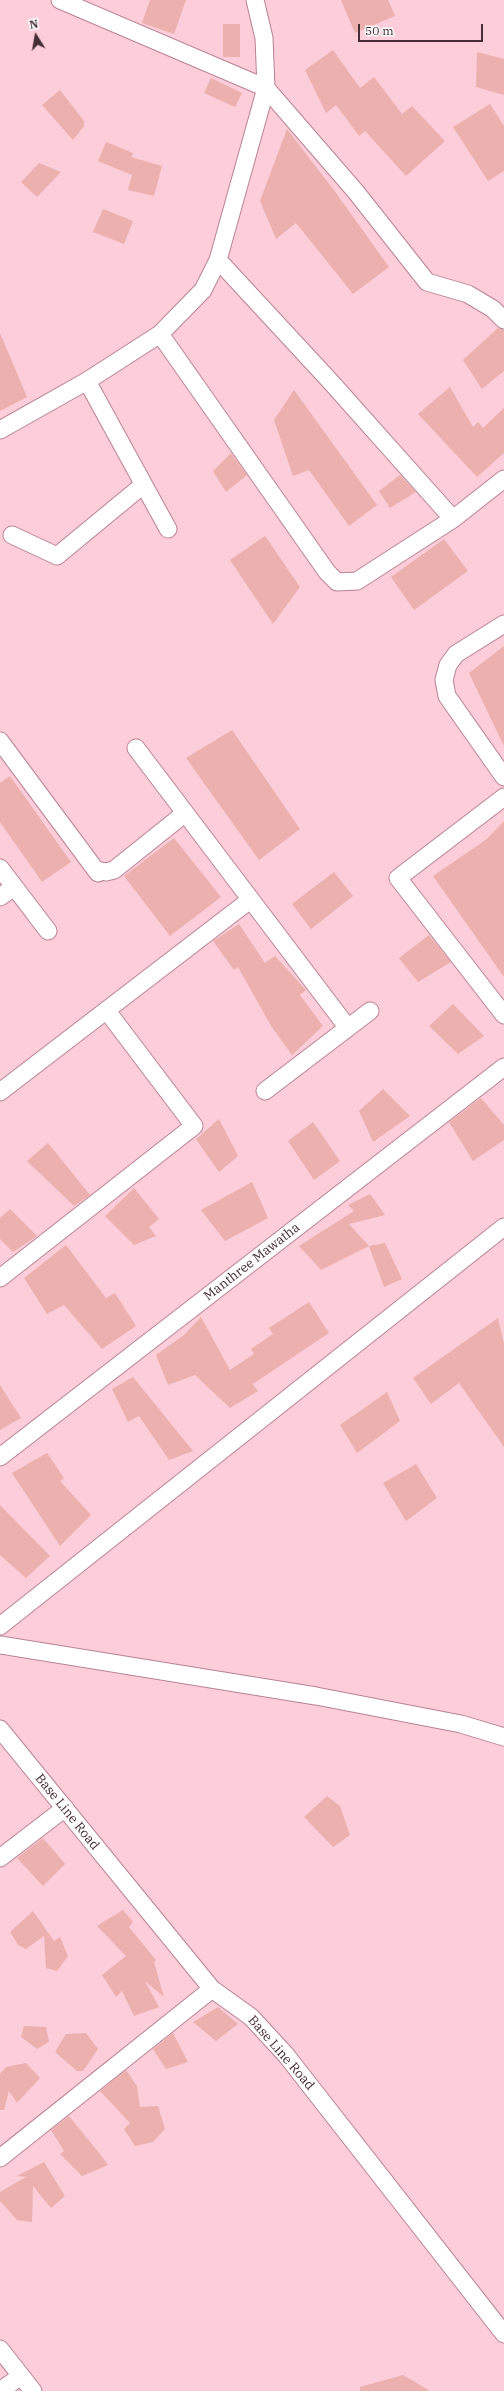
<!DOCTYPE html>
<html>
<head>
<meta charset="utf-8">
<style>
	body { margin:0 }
	#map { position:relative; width:504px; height:2391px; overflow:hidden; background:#fdcdd9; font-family:"IBM Plex Serif",serif }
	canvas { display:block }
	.north { position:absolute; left:16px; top:16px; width:40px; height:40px; -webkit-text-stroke:3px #fcfcfc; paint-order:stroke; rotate:349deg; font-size:11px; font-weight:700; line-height:16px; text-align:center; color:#442d34 }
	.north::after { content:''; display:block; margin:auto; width:14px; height:18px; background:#442d34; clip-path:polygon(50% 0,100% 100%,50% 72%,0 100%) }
	.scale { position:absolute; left:358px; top:24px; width:125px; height:18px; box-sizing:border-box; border:2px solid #442d34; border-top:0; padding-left:5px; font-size:12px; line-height:14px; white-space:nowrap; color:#442d34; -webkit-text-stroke:3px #fcfcfc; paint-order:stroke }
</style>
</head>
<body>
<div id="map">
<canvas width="504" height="2391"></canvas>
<div class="north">N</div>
<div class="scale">50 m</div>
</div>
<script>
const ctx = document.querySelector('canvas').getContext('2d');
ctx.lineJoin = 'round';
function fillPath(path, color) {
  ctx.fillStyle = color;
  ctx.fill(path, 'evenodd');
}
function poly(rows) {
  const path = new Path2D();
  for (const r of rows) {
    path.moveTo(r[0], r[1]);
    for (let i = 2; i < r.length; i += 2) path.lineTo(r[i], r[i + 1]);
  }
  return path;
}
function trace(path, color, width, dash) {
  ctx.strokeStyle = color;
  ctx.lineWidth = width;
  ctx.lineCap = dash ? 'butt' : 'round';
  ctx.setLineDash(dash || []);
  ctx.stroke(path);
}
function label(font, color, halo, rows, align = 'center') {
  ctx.font = font + ' "IBM Plex Serif",serif';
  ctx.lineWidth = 3;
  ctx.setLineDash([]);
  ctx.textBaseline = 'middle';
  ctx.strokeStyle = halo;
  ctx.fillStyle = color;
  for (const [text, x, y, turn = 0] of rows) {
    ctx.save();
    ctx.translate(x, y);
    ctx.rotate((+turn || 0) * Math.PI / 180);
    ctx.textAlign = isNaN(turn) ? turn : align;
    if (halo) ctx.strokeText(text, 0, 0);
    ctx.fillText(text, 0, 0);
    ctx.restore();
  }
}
fillPath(poly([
	[150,0,186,0,174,34,142,23],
	[341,0,388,0,395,16,355,33],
	[223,24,240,24,240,57,223,57],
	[333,50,360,88,374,77,402,114,412,106,445,141,406,176,365,131,359,136,336,105,326,113,305,70],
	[477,52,504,59,504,95,476,87],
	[211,78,242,93,235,107,204,93],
	[60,90,84,121,84,126,73,140,42,105],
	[490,104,504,126,504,171,488,181,453,127],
	[287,129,336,193,389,267,353,294,296,223,276,239,260,201],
	[106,142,133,153,131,157,162,166,154,196,128,190,132,175,98,161],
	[39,163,61,172,37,197,21,182],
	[103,209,133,221,124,244,93,232],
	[498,328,504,330,504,371,482,389,463,360],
	[0,333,27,397,0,411],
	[450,387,473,427,478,422,483,428,504,408,504,453,477,477,418,414],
	[294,390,377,505,349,526,309,470,293,476,274,420],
	[231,453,247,475,226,492,213,471],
	[400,475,416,492,390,508,379,491],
	[265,536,300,587,273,624,230,560],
	[444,539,468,571,414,610,391,577],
	[504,646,504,746,469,673],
	[232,730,300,829,259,860,186,758],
	[10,776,71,862,42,882,0,822,0,783],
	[504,821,504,977,433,876,487,839],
	[174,838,221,897,170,936,124,876],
	[334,872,353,896,311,929,292,904],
	[239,924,265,963,275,956,306,990,300,995,323,1026,292,1055,271,1026,238,967,234,970,213,941],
	[429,935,451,962,418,982,399,958],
	[453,1004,484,1036,458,1054,429,1026],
	[383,1089,410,1116,373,1142,359,1111],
	[481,1098,504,1125,504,1140,473,1161,449,1122],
	[219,1119,238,1156,219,1172,196,1139],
	[313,1122,340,1161,314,1180,288,1141],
	[48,1143,90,1195,74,1206,27,1161],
	[252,1182,268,1218,225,1241,201,1210],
	[134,1188,159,1219,149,1227,156,1236,134,1245,105,1216],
	[370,1194,385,1215,349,1224,369,1246,321,1270,299,1246,354,1211,348,1205],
	[10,1209,37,1236,13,1252,0,1239,0,1218],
	[385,1243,402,1279,384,1287,369,1246],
	[66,1245,106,1298,115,1293,136,1326,102,1349,64,1305,47,1314,24,1278],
	[309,1302,329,1333,253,1384,258,1391,230,1408,195,1375,168,1385,156,1355,184,1335,201,1317,230,1370,254,1354,251,1349,273,1334,269,1328],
	[498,1318,504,1344,504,1447,459,1383,431,1404,413,1378],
	[133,1377,193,1451,169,1460,139,1416,128,1422,112,1389],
	[0,1385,21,1418,0,1430],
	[387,1392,400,1421,357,1453,340,1425],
	[47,1453,64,1478,60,1481,91,1515,60,1546,12,1473],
	[416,1464,437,1498,406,1521,383,1483],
	[0,1505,50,1556,26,1578,0,1555],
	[327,1796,340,1806,350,1835,333,1847,304,1817],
	[43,1838,65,1864,43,1886,17,1858],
	[123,1910,133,1922,129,1927,156,1960,154,1962,164,1997,145,1981,159,2007,134,2016,122,1991,116,1997,102,1975,126,1956,97,1926],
	[33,1911,54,1941,60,1937,68,1956,57,1971,46,1968,44,1936,26,1949,18,1945,10,1932],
	[218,2007,238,2024,216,2041,193,2022],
	[24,2026,46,2027,49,2042,37,2049,21,2037],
	[86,2033,98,2049,83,2071,77,2071,55,2052,66,2034],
	[173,2033,188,2062,166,2069,153,2049],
	[26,2063,40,2078,17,2103,9,2091,4,2110,0,2110,0,2074,6,2067],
	[126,2070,137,2086,140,2107,158,2106,165,2129,153,2142,135,2146,124,2129,130,2123,100,2091],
	[69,2116,100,2154,108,2165,82,2176,60,2154,64,2151,51,2130],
	[44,2162,65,2196,51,2208,33,2186,32,2222,17,2220,0,2201,0,2192,26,2177,17,2176],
	[403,2375,430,2391,360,2391,360,2387]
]), '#ecb0ae');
const street = poly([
	[60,0,266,88,356,192,427,282,468,294,493,309,504,320],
	[218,260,330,381,453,519],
	[160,334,327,572,337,582,357,581,453,519,504,479],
	[87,381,168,529],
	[0,430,87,381,160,334,203,290,218,260,266,88,264,38,255,0],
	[12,535,57,556,143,485],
	[504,624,456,654,448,665,444,680,447,696,504,777],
	[0,741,98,873,101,871,106,872,114,870,184,814],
	[136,748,348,1028],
	[504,797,398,878,504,1015],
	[0,868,48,931],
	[0,897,14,887],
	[265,1091,370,1011],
	[0,1092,250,900],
	[0,1278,194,1126,107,1011],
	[0,1457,504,1067],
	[0,1626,504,1227],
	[0,1645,316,1696,461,1724,504,1737],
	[0,1729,212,1989,251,2017,286,2055,504,2334],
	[0,1858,65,1808],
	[0,2158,212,1989],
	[0,2349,33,2391],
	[0,2391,21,2376]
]);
trace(street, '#b98392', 19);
trace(street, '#fff', 17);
label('13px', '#442d34', '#fcfcfc', [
	["Manthree Mawatha",252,1262,-38],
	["Base Line Road",67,1812,51],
	["Base Line Road",281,2053,49]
]);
</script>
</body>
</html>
